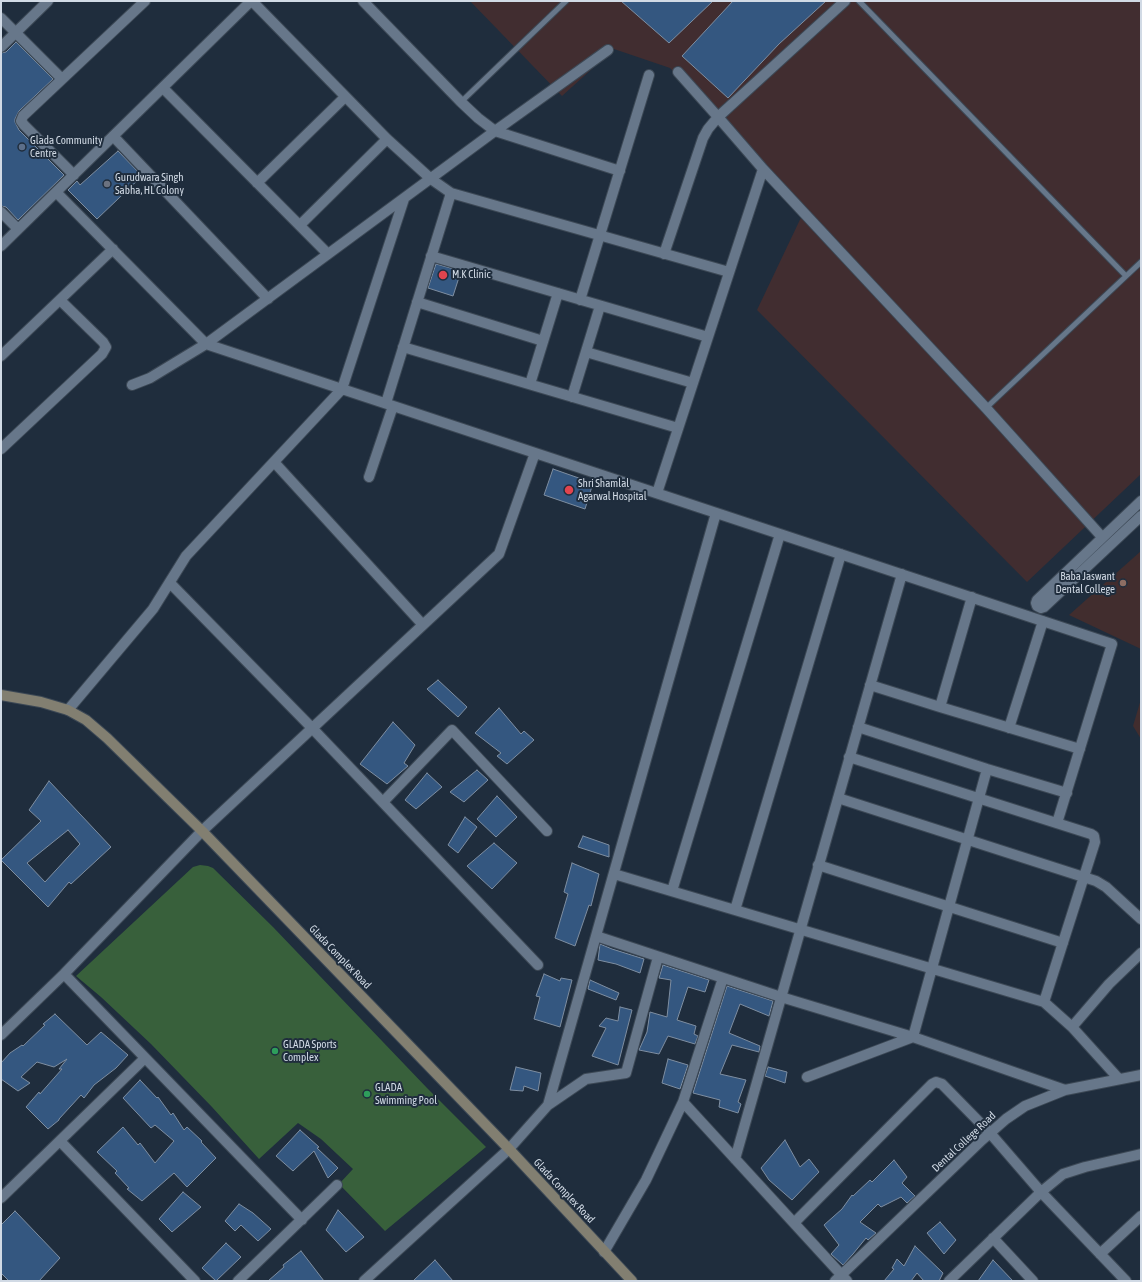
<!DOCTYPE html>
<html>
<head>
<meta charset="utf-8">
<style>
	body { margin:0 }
	#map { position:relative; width:1142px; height:1282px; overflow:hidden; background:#1f2d3d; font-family:"Asap Condensed",sans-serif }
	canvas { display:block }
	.frame { position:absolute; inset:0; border:2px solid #d1dae5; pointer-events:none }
</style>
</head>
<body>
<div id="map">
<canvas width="1142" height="1282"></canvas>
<div class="frame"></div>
</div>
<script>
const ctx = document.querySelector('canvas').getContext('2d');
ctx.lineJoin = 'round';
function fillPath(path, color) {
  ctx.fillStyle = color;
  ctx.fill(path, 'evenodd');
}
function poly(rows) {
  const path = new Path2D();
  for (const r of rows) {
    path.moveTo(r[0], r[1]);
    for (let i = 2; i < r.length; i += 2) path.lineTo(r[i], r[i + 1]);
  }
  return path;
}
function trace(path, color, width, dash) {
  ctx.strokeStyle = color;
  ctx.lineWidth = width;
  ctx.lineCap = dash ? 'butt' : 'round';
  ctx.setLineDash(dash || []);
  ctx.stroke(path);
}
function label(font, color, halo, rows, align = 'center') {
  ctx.font = font + ' "Asap Condensed",sans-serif';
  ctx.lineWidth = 4;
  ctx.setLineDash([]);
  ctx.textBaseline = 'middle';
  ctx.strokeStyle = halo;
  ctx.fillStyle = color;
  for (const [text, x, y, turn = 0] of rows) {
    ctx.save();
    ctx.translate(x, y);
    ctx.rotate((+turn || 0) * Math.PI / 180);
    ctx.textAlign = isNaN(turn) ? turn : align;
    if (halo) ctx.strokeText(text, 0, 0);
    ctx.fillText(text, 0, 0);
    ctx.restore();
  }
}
fillPath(poly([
	[470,1,1141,1,1141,474,1027,582,757,310,806,207,670,68,614,49,562,96]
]), '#412d30');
fillPath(poly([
	[1141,551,1141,649,1069,615],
	[1141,699,1141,739,1133,726]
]), '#412d2e');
fillPath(poly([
	[200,865,208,866,213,868,273,927,427,1088,486,1147,385,1231,339,1184,353,1169,321,1139,298,1123,259,1159,212,1107,151,1044,101,997,76,976,193,867]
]), '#38603b');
const building = poly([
	[621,1,713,1,669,43,621,1],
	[733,1,826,1,779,44,728,98,682,56,733,1],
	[16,42,53,79,19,111,15,119,15,122,19,130,64,175,18,220,6,207,1,206,1,53,6,52,16,42],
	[118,151,142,176,97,219,68,190,77,181,80,185,118,151],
	[436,264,461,271,453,296,428,288,436,264],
	[553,469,593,483,585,509,544,495,553,469],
	[438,680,467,707,458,717,427,689,438,680],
	[499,708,521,734,524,731,534,740,507,764,497,756,501,753,475,733,499,708],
	[393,722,415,745,404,763,408,766,387,784,360,764,393,722],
	[477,770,488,780,464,802,450,792,477,770],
	[427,773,442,787,416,809,405,800,427,773],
	[49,781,111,847,71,884,69,882,48,907,1,860,41,821,29,810,49,781],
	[68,830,80,844,45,882,27,863,68,830],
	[497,796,517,817,496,837,477,819,497,796],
	[465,817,477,827,458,853,448,845,465,817],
	[583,836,609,845,609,857,578,847,583,836],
	[494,843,517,863,492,889,467,866,494,843],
	[572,863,599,874,591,906,589,905,575,946,555,938,568,894,564,892,572,863],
	[600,944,612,949,644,959,640,973,616,964,598,960,600,944],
	[663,965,709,980,705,992,688,987,677,1020,696,1026,694,1034,698,1036,695,1044,668,1036,659,1054,639,1050,647,1032,650,1012,667,1017,671,980,659,978,663,965],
	[544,974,560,981,561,978,572,980,560,1027,534,1019,540,997,536,996,544,974],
	[590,980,619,993,616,1000,588,989,590,980],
	[727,986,773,1001,769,1016,740,1004,729,1033,760,1046,759,1052,732,1045,720,1074,746,1080,738,1102,741,1104,738,1113,719,1107,720,1100,693,1093,727,986],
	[620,1007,632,1010,618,1065,592,1056,606,1028,599,1026,606,1018,618,1021,620,1007],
	[55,1014,87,1045,101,1032,128,1055,116,1068,94,1085,84,1098,81,1095,59,1119,59,1120,48,1129,26,1107,39,1092,40,1094,62,1069,59,1069,67,1059,54,1067,37,1062,21,1077,30,1083,18,1091,1,1079,1,1063,10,1053,22,1045,23,1046,45,1025,43,1024,55,1014],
	[668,1059,688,1065,680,1089,662,1083,668,1059],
	[516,1067,541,1073,538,1091,524,1086,523,1091,510,1090,516,1067],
	[768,1067,787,1072,785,1083,765,1076,768,1067],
	[140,1080,157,1098,158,1097,171,1115,173,1113,184,1130,187,1127,202,1141,201,1142,216,1158,187,1187,174,1173,142,1201,127,1189,129,1188,115,1173,117,1171,97,1152,123,1127,138,1145,140,1143,155,1163,174,1141,155,1125,151,1128,123,1098,140,1080],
	[300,1130,319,1147,317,1148,338,1168,328,1178,314,1151,293,1171,276,1156,300,1130],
	[785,1140,800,1167,809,1159,819,1172,792,1200,769,1180,761,1168,785,1140],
	[894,1160,907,1177,902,1183,915,1196,907,1203,901,1197,881,1207,878,1204,860,1222,876,1233,868,1240,866,1238,853,1254,843,1265,831,1254,839,1245,824,1225,842,1209,852,1195,853,1196,870,1180,872,1182,894,1160],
	[183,1192,201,1207,172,1232,159,1219,183,1192],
	[239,1204,253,1213,271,1229,258,1241,241,1225,235,1231,225,1221,239,1204],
	[338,1210,364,1237,346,1252,326,1230,338,1210],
	[15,1211,60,1258,39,1281,9,1281,1,1273,1,1225,15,1211],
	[940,1222,956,1240,944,1254,927,1233,940,1222],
	[226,1243,241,1257,216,1281,202,1268,226,1243],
	[915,1246,943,1273,939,1281,924,1281,917,1273,911,1281,884,1281,894,1269,892,1268,897,1259,904,1266,915,1246],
	[301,1251,324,1281,268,1281,284,1267,283,1265,301,1251],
	[435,1260,453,1281,413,1281,435,1260],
	[993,1260,1013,1281,978,1281,993,1260]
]);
fillPath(building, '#345780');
trace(building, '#7e8ea1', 1);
const lane = poly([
	[859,1,1126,276],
	[461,102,566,1],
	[986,408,1141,262]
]);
const street = poly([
	[252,1,387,139,431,179,451,193,729,272],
	[363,1,461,102,478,118,495,131,620,171],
	[845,1,718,117,763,169,986,408,1102,537],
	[1,18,62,79],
	[1,47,48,1],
	[163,88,328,254],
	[113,136,268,299],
	[74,175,24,125,21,121,23,116,145,1],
	[257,183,345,97],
	[56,192,206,344,1112,644,1057,823],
	[1,212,18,229],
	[300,225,387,139],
	[1,246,251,1],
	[664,254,703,138,708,129,718,117,678,72],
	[431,256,708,337],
	[580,300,649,75],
	[417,302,543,341],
	[403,347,678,428],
	[586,352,693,383],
	[1,356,113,249],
	[530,384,558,293],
	[132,385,150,378,206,344,495,131,608,50],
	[572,397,600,306],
	[386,403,451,193],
	[1,449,102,354,106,347,103,342,60,300],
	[274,462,423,625],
	[369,477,393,406],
	[657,493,763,169],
	[170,583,312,728,538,965],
	[1037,606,1036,603,1037,600,1141,501],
	[1037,606,1041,608,1044,607,1141,516],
	[870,685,940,707,1080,749],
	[940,707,972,597],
	[68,710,153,609,186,556,342,389,404,199],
	[858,727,987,769,1067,793],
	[1009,728,1043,621],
	[849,757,1091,834,1094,836,1095,842,1044,1002],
	[838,798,1096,881,1106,887,1141,919],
	[383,802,452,730,547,831],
	[818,865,1063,943],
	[614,874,1044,1002,1072,1027,1119,1079],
	[672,891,780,534],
	[735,910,841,554],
	[596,936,781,997,913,1037,1065,1090],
	[64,974,302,1220],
	[1072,1027,1109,984,1141,953],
	[1,1035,64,974,202,831,499,554,535,453],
	[913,1037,987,769],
	[807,1077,913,1037],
	[683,1102,847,1281],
	[548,1105,716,513],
	[60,1141,195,1281],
	[735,1159,902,574],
	[1,1198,145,1058],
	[794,1223,932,1084,936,1082,942,1084,990,1133,1041,1192,1126,1281],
	[993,1238,1033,1281],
	[604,1252,646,1180,683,1102,723,978],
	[1100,1254,1141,1216],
	[238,1281,337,1185],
	[364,1281,509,1149,548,1105,586,1079,626,1073,658,957],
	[835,1281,982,1140,1006,1119,1025,1106,1065,1090,1141,1075],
	[949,1281,1041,1192,1063,1174,1085,1167,1141,1154]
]);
const secondary = poly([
	[1,695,41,702,68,710,86,720,107,738,202,831,509,1149,632,1281]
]);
trace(lane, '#3c4855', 7);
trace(street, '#3c4855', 12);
trace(secondary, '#3c4855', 12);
trace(lane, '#67778a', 5);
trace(street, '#67778a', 10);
trace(secondary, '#827f71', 10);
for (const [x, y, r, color] of [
	[22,147,4,"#5c6f8a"],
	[107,184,4,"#6b7280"],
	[443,275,5,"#e0444e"],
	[569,490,5,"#e0444e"],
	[1123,583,4,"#8d6e63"],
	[275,1051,4,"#2e9e5b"],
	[367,1094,4,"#2e9e5b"]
]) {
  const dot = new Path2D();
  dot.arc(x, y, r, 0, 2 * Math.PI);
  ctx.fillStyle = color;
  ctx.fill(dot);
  trace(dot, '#1f2d3d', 1.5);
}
label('11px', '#d1dae5', '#1f2d3d', [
	["Glada Community",30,141],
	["Centre",30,154],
	["Gurudwara Singh",115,178],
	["Sabha, HL Colony",115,191],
	["M.K Clinic",452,275],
	["Shri Shamlal",578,484],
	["Agarwal Hospital",578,497],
	["Baba Jaswant",1115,577,"right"],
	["Dental College",1115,590,"right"],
	["GLADA Sports",283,1045],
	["Complex",283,1058],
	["GLADA",375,1088],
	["Swimming Pool",375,1101]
], 'left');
label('11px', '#d1dae5', '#1f2d3d', [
	["Glada Complex Road",340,957,46],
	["Dental College Road",964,1142,-43],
	["Glada Complex Road",564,1191,47]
]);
</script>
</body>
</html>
